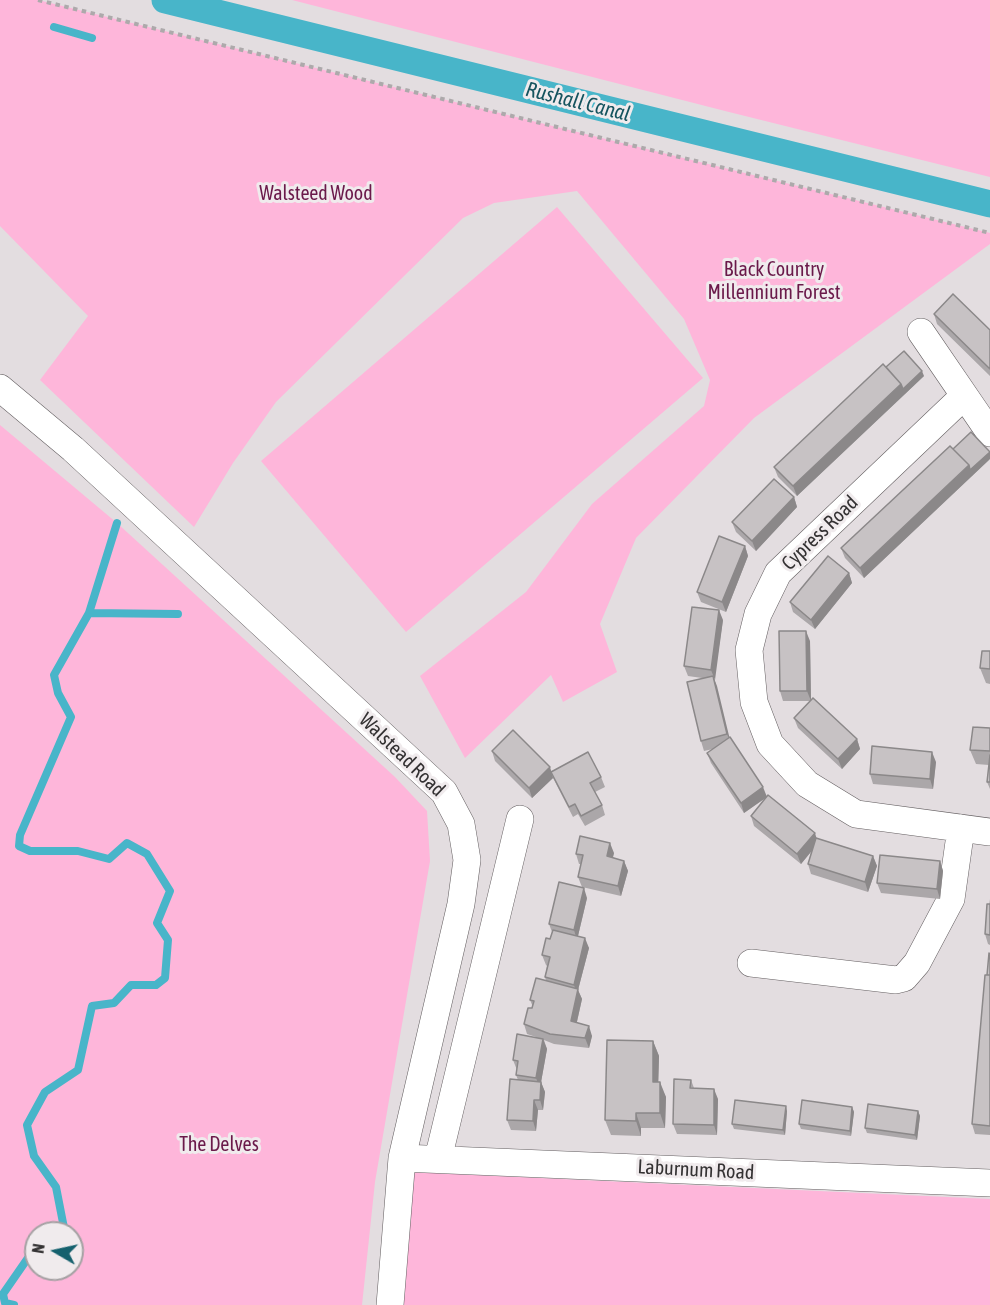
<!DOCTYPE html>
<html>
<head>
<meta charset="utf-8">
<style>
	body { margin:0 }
	#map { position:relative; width:990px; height:1305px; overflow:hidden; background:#e3dde0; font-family:"Asap Condensed",sans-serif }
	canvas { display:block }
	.north { position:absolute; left:24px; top:1221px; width:60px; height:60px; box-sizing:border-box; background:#f0ebed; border:2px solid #a5a1a3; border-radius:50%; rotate:279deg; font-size:16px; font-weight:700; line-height:24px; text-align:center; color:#343233 }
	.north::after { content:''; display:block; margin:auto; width:21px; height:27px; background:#15616e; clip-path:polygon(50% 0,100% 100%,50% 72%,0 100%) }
</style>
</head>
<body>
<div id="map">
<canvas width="990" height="1305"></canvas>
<div class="north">N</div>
</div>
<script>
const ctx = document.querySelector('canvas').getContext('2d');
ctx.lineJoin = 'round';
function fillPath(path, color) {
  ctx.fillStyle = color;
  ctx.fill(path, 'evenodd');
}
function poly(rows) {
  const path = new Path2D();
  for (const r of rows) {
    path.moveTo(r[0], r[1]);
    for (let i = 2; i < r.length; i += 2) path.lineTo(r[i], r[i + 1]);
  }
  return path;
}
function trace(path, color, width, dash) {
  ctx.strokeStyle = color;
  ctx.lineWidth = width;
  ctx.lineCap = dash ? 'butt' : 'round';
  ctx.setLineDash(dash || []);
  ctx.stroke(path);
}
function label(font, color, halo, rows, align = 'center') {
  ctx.font = font + ' "Asap Condensed",sans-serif';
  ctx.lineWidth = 6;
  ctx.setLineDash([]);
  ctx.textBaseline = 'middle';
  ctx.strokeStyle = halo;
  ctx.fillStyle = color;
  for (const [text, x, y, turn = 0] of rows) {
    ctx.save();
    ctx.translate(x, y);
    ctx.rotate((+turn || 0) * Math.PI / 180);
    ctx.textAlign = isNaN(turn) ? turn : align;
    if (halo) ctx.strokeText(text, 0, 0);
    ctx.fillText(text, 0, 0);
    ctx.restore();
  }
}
fillPath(poly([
	[0,0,38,0,990,233,990,244,754,418,636,538,600,624,617,672,563,702,551,675,465,758,420,676,526,592,592,504,704,406,710,380,684,319,577,191,494,203,463,218,276,402,233,463,194,527,40,380,88,316,0,226],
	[292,0,990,0,990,177,725,111],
	[557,207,703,378,406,632,261,461],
	[0,425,117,523,395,777,427,811,430,861,375,1182,362,1305,0,1305],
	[36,1233,72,1233,72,1269,36,1269],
	[411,1172,990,1199,990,1305,398,1305]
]), '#feb6da');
trace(poly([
	[54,27,92,38],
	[89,613,178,614],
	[65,1233,56,1187,34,1156,27,1125,45,1092,78,1070,92,1006,114,1003,131,985,156,985,165,978,168,940,157,923,170,891,147,854,127,843,109,859,78,851,30,851,19,846,20,835,71,717,58,693,54,675,89,613,117,523],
	[14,1305,5,1303,3,1294,30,1255,36,1254]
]), '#48b5c9', 8);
trace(poly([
	[165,0,990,204]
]), '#48b5c9', 27);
const minor = poly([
	[921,332,990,433],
	[0,388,73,449,444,792,461,824,467,860,461,904,402,1158,390,1305],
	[964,396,778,573,758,614,749,650,754,702,770,744,807,784,856,814,990,832],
	[751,963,896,980,904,978,917,963,951,899,961,828],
	[402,1158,990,1183],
	[438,1159,520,819]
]);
trace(minor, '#645f61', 28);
trace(poly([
	[38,0,990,233]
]), '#ada9ab', 4, [4.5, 4.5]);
trace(minor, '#fff', 27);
fillPath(poly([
	[934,314,990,330,990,376,937,324],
	[886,367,924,376,797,496,778,477,774,467],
	[990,459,864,578,845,558,841,548],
	[794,497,797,507,756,551,736,532,732,522],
	[745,546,748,556,726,612,701,602,697,592],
	[849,573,852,583,815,629,793,612,790,602],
	[723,620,714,680,729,738,766,797,816,838,873,856,877,866,868,892,811,874,808,864,811,852,801,864,754,826,751,816,765,798,744,813,711,763,707,753,713,749,704,751,701,741,702,678,688,676,684,666],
	[810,641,811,701,857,739,860,749,842,769,798,728,794,718,810,701,783,701,780,691],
	[990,651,990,684,986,683,980,668],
	[990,728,990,789,987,782,989,765,976,764,970,750],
	[492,751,551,772,601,777,605,787,595,792,602,805,605,815,585,826,578,814,573,817,553,778,532,798,495,761],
	[936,762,933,789,873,784,870,774],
	[614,853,613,858,624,861,628,871,621,896,582,887,578,877,581,864,579,864,576,854],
	[940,861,943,871,940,899,881,893,877,883],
	[587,898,578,936,589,948,578,990,582,999,577,1022,592,1036,589,1048,554,1044,544,1040,547,1049,541,1082,545,1092,543,1110,538,1110,536,1131,511,1130,507,1120,518,1080,516,1075,517,1070,513,1060,536,1037,527,1034,524,1024,533,1007,530,1000,546,981,545,977,547,966,546,965,542,955,550,939,552,932,549,924],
	[990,899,990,945,988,944,985,934],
	[990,954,990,1135,975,1134,972,1124],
	[653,1041,659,1056,658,1082,666,1097,665,1128,641,1128,641,1136,611,1135,605,1120],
	[691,1080,694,1088,718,1099,717,1135,677,1134,673,1124],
	[852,1107,854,1112,851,1136,801,1129,799,1124],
	[787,1111,785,1135,734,1129,732,1124],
	[918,1111,920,1116,917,1140,867,1133,865,1128]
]), '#aba7a9');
fillPath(poly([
	[922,371,924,376,905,394,903,389],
	[901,384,905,394,797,496,793,486],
	[990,452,990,459,864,578,860,568,969,465],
	[794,497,797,507,756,551,752,541],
	[745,546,748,556,726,612,722,602],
	[849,573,852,583,815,629,811,620],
	[719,610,723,620,715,680,711,670],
	[806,631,810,641,811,701,807,691],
	[713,676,717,686,731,744,727,734],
	[857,739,860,749,842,769,838,759],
	[932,752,936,762,933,789,930,779],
	[550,767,553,777,551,772,553,778,532,798,529,788],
	[763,787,767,797,744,813,741,803],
	[815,833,818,843,801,864,797,854],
	[610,843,614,853,610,866,607,856],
	[873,856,877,866,868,892,865,882],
	[624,861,628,871,621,896,618,886],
	[940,861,943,871,940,899,937,889],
	[584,888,587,898,577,940,574,930],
	[585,938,589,948,578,990,582,999,575,1030,571,1021,577,994,574,985],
	[589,1026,592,1036,589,1048,585,1038],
	[543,1039,547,1049,540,1088,536,1078],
	[653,1041,659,1056,658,1096,653,1082],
	[541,1082,545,1092,543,1110,540,1100],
	[660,1082,666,1097,665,1128,660,1113],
	[714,1089,718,1099,717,1135,714,1125],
	[534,1100,538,1110,536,1131,533,1121],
	[786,1106,787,1111,785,1135,783,1130],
	[852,1107,854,1112,851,1136,850,1131],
	[918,1111,920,1116,917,1140,915,1135],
	[636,1113,641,1128,641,1136,636,1121]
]), '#8b8889');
const building = poly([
	[953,294,990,330,990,369,934,314,953,294],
	[904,351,922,371,903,389,901,384,886,367,904,351],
	[883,364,901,384,793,486,774,467,883,364],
	[971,432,990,452,970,470,969,465,953,449,971,432],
	[950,446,969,465,860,568,841,548,950,446],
	[774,479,794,497,752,541,732,522,774,479],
	[719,536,745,546,722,602,697,592,719,536],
	[828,556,849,573,811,620,790,602,828,556],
	[692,607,719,610,711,670,684,666,692,607],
	[779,631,806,631,807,691,780,691,779,631],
	[982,651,990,651,990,669,980,668,982,651],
	[713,676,727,734,701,741,687,682,713,676],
	[813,698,857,739,838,759,794,718,813,698],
	[973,727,990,728,990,751,970,750,973,727],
	[513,730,550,767,529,788,492,751,513,730],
	[730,737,763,787,741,803,707,753,730,737],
	[872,746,932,752,930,779,870,774,872,746],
	[588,752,601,777,590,783,602,805,581,816,575,804,569,807,551,772,588,752],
	[990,755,990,782,987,782,990,755],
	[768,795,815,833,797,854,751,816,768,795],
	[580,836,610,843,607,856,624,861,618,886,578,877,583,855,576,854,580,836],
	[816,838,873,856,865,882,808,864,816,838],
	[880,855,940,861,937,889,877,883,880,855],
	[559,882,584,888,574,930,549,924,559,882],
	[987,904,990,904,990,935,985,934,987,904],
	[553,930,585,938,574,985,545,977,550,957,542,955,546,938,550,939,553,930],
	[989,953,990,954,990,975,987,975,989,953],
	[985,975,990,975,990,1126,972,1124,985,975],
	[536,978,578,989,571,1021,589,1026,585,1038,550,1034,524,1024,528,1008,532,1008,534,1001,530,1000,536,978],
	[517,1034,543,1039,536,1078,516,1075,518,1061,513,1060,517,1034],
	[607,1040,653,1041,653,1082,660,1082,660,1113,636,1113,636,1121,605,1120,607,1040],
	[510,1079,541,1082,540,1100,534,1100,533,1121,507,1120,510,1079],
	[674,1079,691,1080,690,1088,714,1089,714,1125,673,1124,674,1079],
	[735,1100,786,1106,783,1130,732,1124,735,1100],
	[802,1100,852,1107,850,1131,799,1124,802,1100],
	[868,1104,918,1111,915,1135,865,1128,868,1104]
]);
fillPath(building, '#c7c2c4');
trace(building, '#8b8889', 1.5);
label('20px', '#6a194a', '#f0ebed', [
	["Walsteed Wood",316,194],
	["Black Country",774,270],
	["Millennium Forest",774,293],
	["The Delves",219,1145]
]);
label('20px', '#343233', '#f0ebed', [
	["Cypress Road",820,533,-44],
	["Walstead Road",402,755,44],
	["Laburnum Road",696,1170,3]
]);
label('italic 21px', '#16545f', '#f0ebed', [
	["Rushall Canal",578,102,14]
]);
</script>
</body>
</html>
